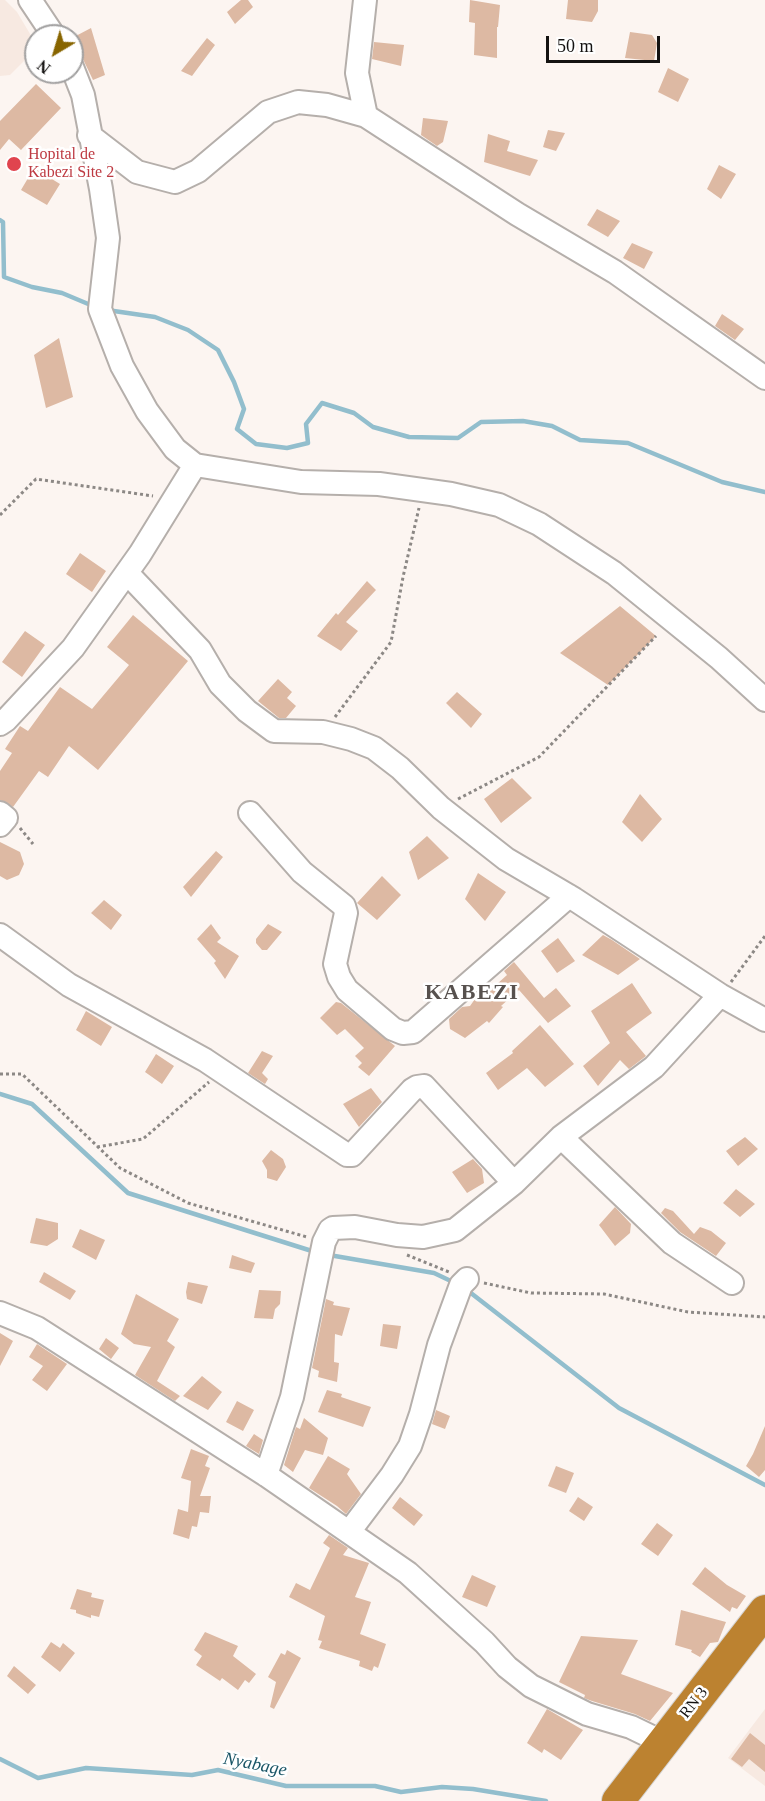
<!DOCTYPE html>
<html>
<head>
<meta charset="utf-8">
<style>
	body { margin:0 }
	#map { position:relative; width:765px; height:1801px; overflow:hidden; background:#fcf5f1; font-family:Georgia,serif }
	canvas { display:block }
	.north { position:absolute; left:24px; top:24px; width:60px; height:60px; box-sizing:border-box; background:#fff; border:2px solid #a1a0a0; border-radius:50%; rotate:218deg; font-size:16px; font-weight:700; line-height:24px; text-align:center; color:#141211 }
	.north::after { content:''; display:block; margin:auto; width:21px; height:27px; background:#886500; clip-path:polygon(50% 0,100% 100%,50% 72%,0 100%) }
	.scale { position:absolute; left:546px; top:36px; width:114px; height:27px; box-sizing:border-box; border:3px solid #141211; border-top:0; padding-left:8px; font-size:18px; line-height:21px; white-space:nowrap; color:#141211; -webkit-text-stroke:4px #fff; paint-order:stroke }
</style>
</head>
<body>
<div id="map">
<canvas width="765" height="1801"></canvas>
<div class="north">N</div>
<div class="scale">50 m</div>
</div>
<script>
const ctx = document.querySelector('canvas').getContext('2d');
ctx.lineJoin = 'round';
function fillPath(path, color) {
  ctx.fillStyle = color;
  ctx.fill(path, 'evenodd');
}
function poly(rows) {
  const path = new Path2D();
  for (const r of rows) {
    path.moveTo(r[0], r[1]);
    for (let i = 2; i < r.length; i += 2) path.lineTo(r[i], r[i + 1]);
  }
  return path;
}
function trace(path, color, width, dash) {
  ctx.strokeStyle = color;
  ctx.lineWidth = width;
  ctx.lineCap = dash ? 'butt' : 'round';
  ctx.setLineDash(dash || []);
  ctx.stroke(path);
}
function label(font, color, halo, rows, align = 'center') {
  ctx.font = font + ' Georgia,serif';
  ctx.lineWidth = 5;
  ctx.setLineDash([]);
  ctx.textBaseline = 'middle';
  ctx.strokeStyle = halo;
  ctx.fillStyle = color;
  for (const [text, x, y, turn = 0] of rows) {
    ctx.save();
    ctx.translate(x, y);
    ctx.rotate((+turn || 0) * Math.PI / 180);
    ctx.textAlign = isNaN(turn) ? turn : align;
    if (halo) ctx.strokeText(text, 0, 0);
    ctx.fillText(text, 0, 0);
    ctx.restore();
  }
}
fillPath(poly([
	[0,0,5,0,17,12,36,44,36,49,10,75,0,76],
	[765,1709,765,1786,728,1758]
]), '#f7e9e1');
trace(poly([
	[0,220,3,222,4,277,32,287,62,293,93,306],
	[107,310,155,317,188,330,218,350,234,382,244,409,237,429,256,444,287,448,308,443,306,424,322,403,354,413,373,427,409,437,458,438,481,422,523,421,552,426,580,440,628,443,722,482,765,492],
	[0,1094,32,1104,128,1193,315,1252],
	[329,1255,434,1273,455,1283],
	[467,1290,619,1408,765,1485],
	[0,1759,38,1778,86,1768,192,1775,218,1770,286,1786,375,1786,401,1792,442,1787,473,1789,546,1801]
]), '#92becd', 4.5);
fillPath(poly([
	[241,0,248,0,253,7,235,24,227,12],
	[470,0,500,5,498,27,497,27,497,58,474,55,475,23,469,22],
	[568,0,598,0,598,11,592,22,566,19],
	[91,28,105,75,93,80,81,55,79,56,72,38],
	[630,32,652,35,657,43,654,61,625,58],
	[207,38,215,45,192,76,181,71],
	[374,42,404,45,401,66,372,59],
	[668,68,689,79,678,102,658,92],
	[36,84,61,108,21,150,9,139,0,150,0,121],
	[423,118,448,121,443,142,437,146,421,135],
	[548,130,565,133,556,151,543,147],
	[488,134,510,141,507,151,538,160,530,176,484,162],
	[719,165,736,174,721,199,707,189],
	[34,168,60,184,47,205,21,190],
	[597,209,620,221,608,237,587,225],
	[632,243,653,252,644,269,623,258],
	[722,314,744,329,735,340,715,326],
	[59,338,73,397,46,408,34,355],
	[80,553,106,571,92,592,66,574],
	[367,581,376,590,346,622,358,631,341,651,317,636,336,613,338,615],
	[620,606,656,636,608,685,560,653],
	[133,615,188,661,98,770,69,746,48,777,39,771,13,807,0,800,0,771,12,753,5,749,20,726,28,731,60,687,92,709,129,665,107,647],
	[25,631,45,645,22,677,2,662],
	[278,679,292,692,287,698,296,706,286,718,279,718,258,701],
	[457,692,482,714,471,728,446,703],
	[512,778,532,798,501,823,484,799],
	[640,794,662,819,642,842,622,822],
	[427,836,449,858,418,880,409,852],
	[0,842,20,852,24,864,19,875,7,880,0,876],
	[216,851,223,857,191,897,183,887],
	[478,873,506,892,485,921,465,899],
	[382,876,401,895,377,920,357,903],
	[104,900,122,915,111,930,91,913],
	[211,924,221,938,217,942,239,956,225,979,214,963,216,961,197,939],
	[268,924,282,932,267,950,262,950,256,943,256,939],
	[603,935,612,940,640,959,618,975,582,955],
	[558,938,575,961,557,973,541,951],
	[514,962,544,998,556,988,571,1006,548,1023,519,990,501,1006,503,1007,489,1023,487,1021,465,1038,450,1029,449,1019,462,1007,470,1006,480,992,487,993,507,975,504,971],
	[632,983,652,1013,626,1032,646,1056,629,1069,620,1060,598,1086,583,1066,610,1043,591,1011],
	[336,1002,341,1003,395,1046,369,1076,358,1067,362,1063,355,1056,364,1048,345,1029,337,1035,320,1018],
	[86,1011,112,1027,101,1046,76,1030],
	[540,1025,574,1064,545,1087,527,1068,498,1090,486,1073,513,1053,512,1051],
	[262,1051,273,1056,262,1073,268,1079,265,1084,248,1073],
	[156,1054,174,1066,162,1084,145,1072],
	[371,1088,382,1102,359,1127,343,1104],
	[745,1137,758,1149,738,1166,726,1151],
	[271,1150,283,1159,286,1167,277,1181,267,1178,267,1170,262,1161],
	[473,1159,482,1169,484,1183,467,1193,452,1172],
	[736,1189,755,1204,740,1217,723,1203],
	[615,1207,631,1224,630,1233,615,1246,599,1225],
	[665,1208,673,1211,694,1234,700,1227,711,1231,726,1243,716,1256,680,1232,661,1213],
	[36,1218,58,1223,58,1239,47,1246,30,1243],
	[80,1229,105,1240,96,1260,72,1247],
	[232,1255,255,1263,251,1273,229,1268],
	[44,1272,76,1291,70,1300,39,1282],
	[188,1282,208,1286,202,1304,187,1299,186,1292],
	[259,1290,281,1291,280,1304,275,1309,273,1319,254,1318],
	[136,1294,179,1319,167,1341,175,1347,157,1381,180,1396,175,1401,135,1375,151,1347,134,1344,121,1334],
	[326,1299,334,1302,333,1305,350,1308,342,1336,335,1334,334,1362,339,1363,337,1382,318,1377,319,1371,312,1368],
	[383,1324,401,1326,397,1349,380,1346],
	[0,1333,13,1341,0,1366],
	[106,1338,119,1348,111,1359,99,1349],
	[37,1344,67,1364,47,1391,32,1380,43,1366,29,1357],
	[202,1376,222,1392,208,1410,183,1396],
	[327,1390,342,1394,341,1397,371,1407,363,1427,318,1412],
	[237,1401,254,1410,243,1431,226,1422],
	[436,1410,450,1416,445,1429,432,1424],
	[304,1418,328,1438,323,1455,305,1450,293,1472,284,1465,296,1427,300,1429],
	[765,1426,765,1470,759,1477,746,1466,753,1454],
	[254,1434,263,1440,259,1454,246,1446],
	[191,1449,209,1456,205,1466,210,1468,200,1496,211,1496,209,1513,200,1512,197,1527,192,1526,189,1539,173,1534,178,1509,188,1512,191,1481,181,1478],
	[328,1456,350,1469,347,1474,361,1494,346,1514,337,1506,309,1488],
	[556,1466,574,1473,566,1493,548,1486],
	[400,1497,423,1515,414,1526,392,1508],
	[578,1497,593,1507,584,1521,569,1511],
	[657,1523,673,1535,658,1556,641,1544],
	[329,1535,348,1548,343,1555,369,1563,355,1597,371,1602,360,1634,386,1644,378,1668,374,1666,372,1671,359,1666,360,1661,319,1648,322,1641,318,1640,325,1616,289,1597,296,1583,310,1590,330,1548,323,1543],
	[705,1567,727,1585,746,1596,737,1609,732,1607,730,1612,692,1584],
	[472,1575,496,1586,487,1607,462,1597],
	[77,1589,92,1593,91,1597,104,1600,99,1617,91,1615,91,1618,76,1613,76,1610,70,1609],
	[681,1610,726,1622,718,1642,710,1643,700,1657,691,1652,692,1650,675,1645],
	[205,1632,238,1646,233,1656,256,1674,249,1683,245,1680,238,1690,222,1678,220,1681,196,1665,202,1656,194,1650],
	[581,1636,638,1640,621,1674,673,1693,650,1721,635,1714,592,1701,584,1698,585,1695,559,1682],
	[51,1642,60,1648,63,1643,75,1653,60,1672,41,1657],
	[287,1650,301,1658,274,1709,270,1707,276,1682,268,1677,281,1653,285,1655],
	[14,1666,36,1685,28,1694,7,1676],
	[547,1709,583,1730,561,1760,544,1749,542,1753,527,1743],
	[750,1733,765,1745,765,1772,749,1759,742,1767,731,1759]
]), '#ddb9a3');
const minor = poly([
	[30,0,54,36],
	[365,0,357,73,366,116],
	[72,67,83,95,101,189,108,238,100,309,122,366,147,411,175,449,195,465,301,482,379,484,451,494,499,505,539,524,614,573,719,658,765,700],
	[89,135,137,172,175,182,198,171,268,112,298,102,327,105,366,116,517,214,615,272,765,378],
	[127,573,200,650,220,684,247,711,274,731,323,732,351,739,374,748,400,768,441,808,506,859,574,899,720,995,765,1020],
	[0,724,6,720,73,648,140,554,195,465],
	[0,813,6,818,0,825],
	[250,813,302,872,344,906,346,913,335,964,339,977,347,990,393,1029,403,1033,413,1032,569,896],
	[0,935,69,985,205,1060,347,1155,352,1155,412,1090,417,1087,424,1086,514,1183],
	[561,1137,672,1243,732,1283],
	[0,1313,37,1328,266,1475,408,1573,484,1642,507,1667,531,1686,587,1714,631,1727,664,1743],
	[266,1475,292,1397,324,1242,330,1230,333,1228,355,1227,397,1235,423,1237,455,1230,514,1183,561,1137,654,1067,720,995],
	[349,1532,392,1475,410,1446,421,1414,439,1345,461,1285,467,1279]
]);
const highway = poly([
	[618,1801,765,1611]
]);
trace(minor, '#b5afab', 26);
trace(highway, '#d5d4d4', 34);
trace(poly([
	[0,515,36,479,153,496],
	[335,717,391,642,403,577,419,508],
	[458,799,539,757,656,636],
	[20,828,33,844],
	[731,982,765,936],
	[0,1074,22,1074,120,1168,188,1203,307,1237],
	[97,1147,143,1139,209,1082],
	[407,1255,449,1272],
	[484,1283,531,1293,604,1294,688,1312,765,1317]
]), '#8c8885', 3, [3, 3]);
trace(minor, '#fff', 22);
trace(highway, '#bc8230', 32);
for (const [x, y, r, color] of [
	[14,164,8,"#e0444e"]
]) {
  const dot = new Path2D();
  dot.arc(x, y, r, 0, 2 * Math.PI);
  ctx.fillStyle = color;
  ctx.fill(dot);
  trace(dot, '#fff', 2);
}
label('16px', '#be3a42', '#fff', [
	["Hopital de",28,155],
	["Kabezi Site 2",28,173]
], 'left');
label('16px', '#141211', '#fff', [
	["RN 3",694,1703,-52]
]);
label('italic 18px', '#1a5566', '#fff', [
	["Nyabage",255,1765,11]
]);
ctx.letterSpacing = '1.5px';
label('bold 22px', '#57514e', '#fff', [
	["KABEZI",472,993]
]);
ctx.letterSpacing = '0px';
</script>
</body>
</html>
